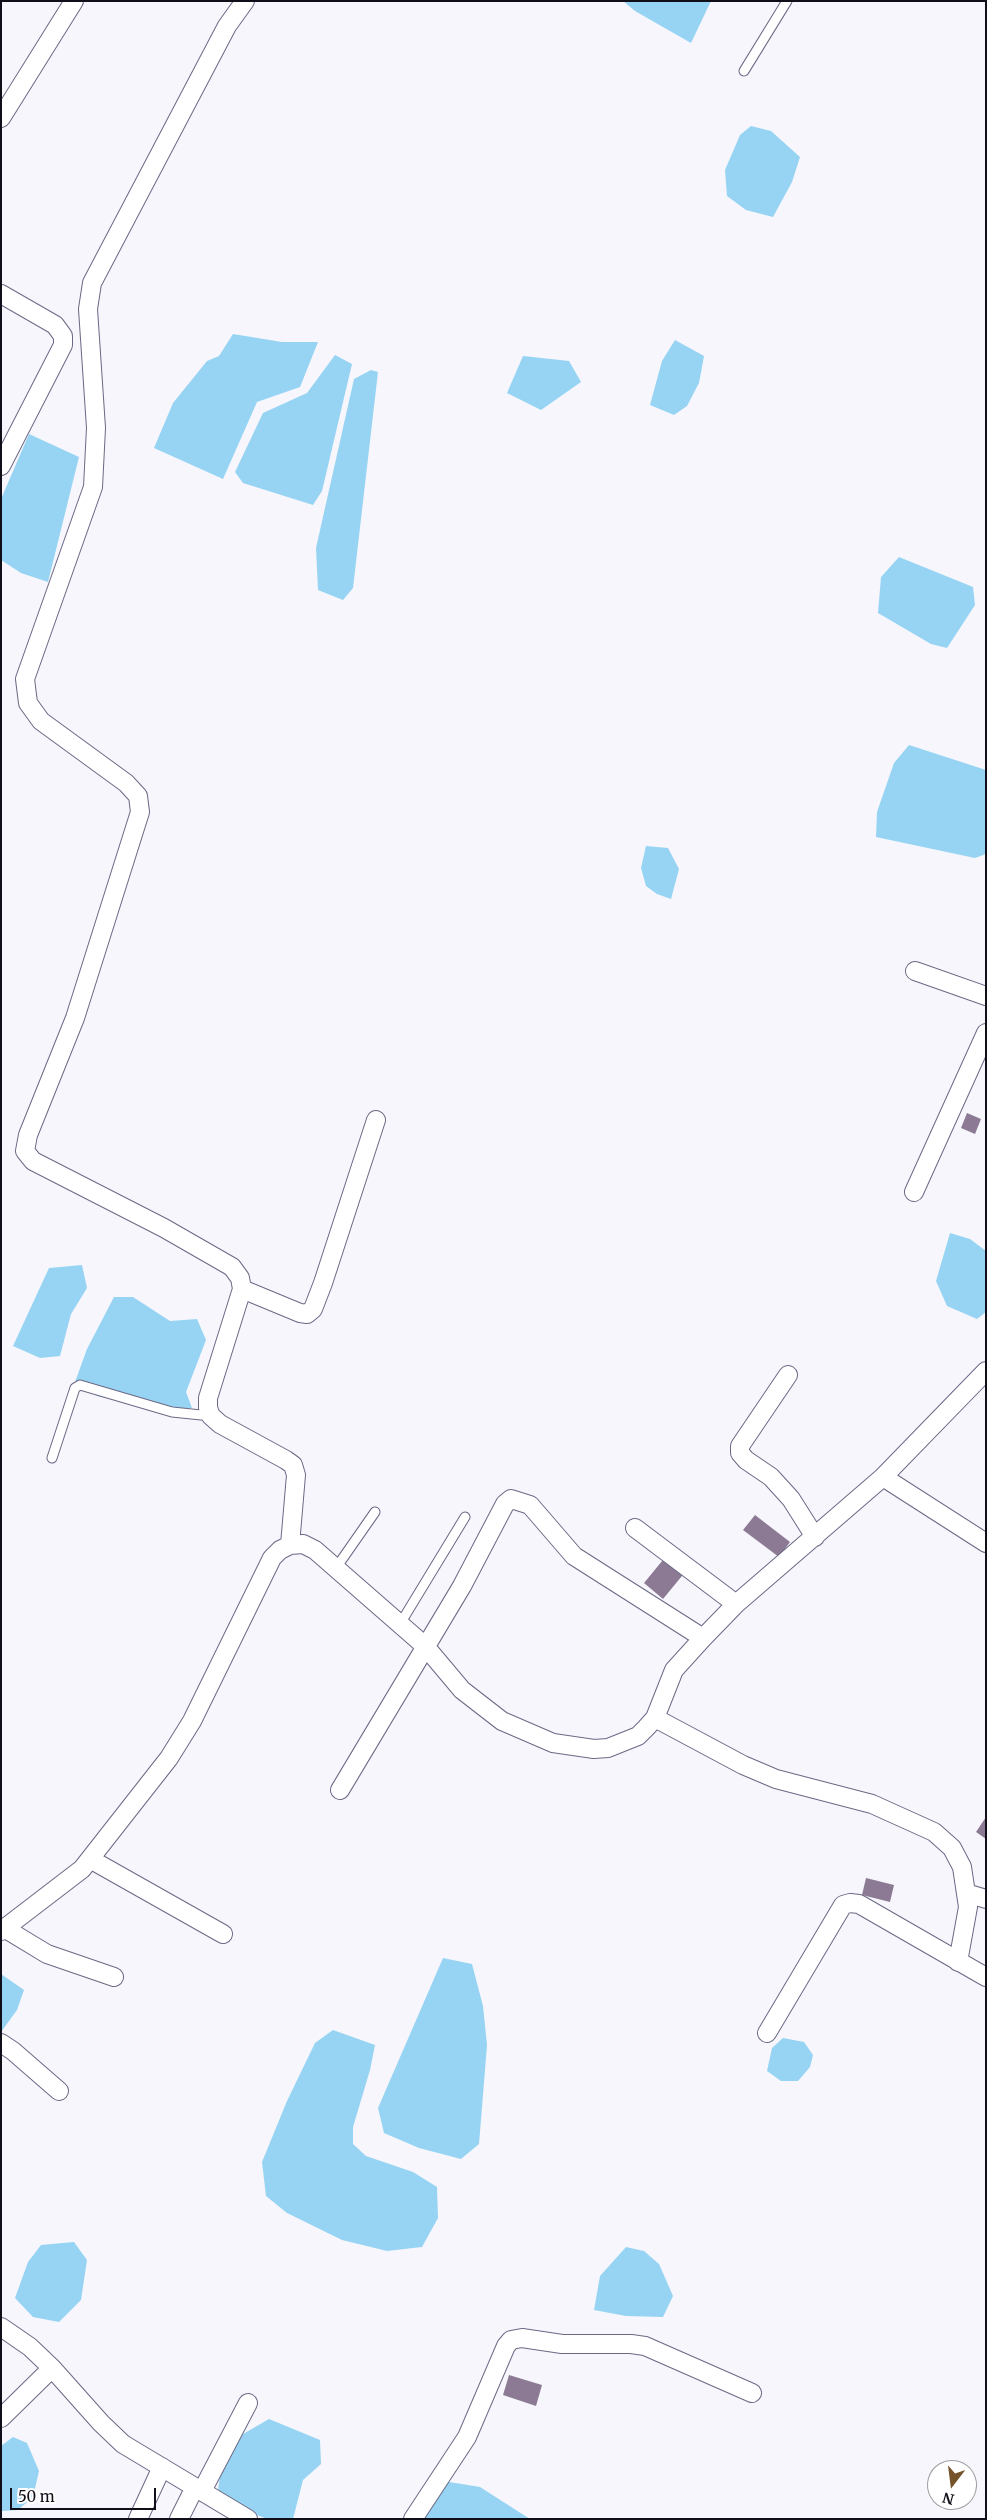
<!DOCTYPE html>
<html>
<head>
<meta charset="utf-8">
<style>
	body { margin:0 }
	#map { position:relative; width:987px; height:2520px; overflow:hidden; background:#f6f6fc; font-family:Merriweather,serif }
	canvas { display:block }
	.frame { position:absolute; inset:0; border:2px solid #0f0e19; pointer-events:none }
	.north { position:absolute; left:927px; top:2460px; width:50px; height:50px; box-sizing:border-box; background:#fff; border:1px solid #9f9fa3; border-radius:50%; rotate:195deg; font-size:14px; font-weight:700; line-height:20px; text-align:center; color:#0f0e19 }
	.north::after { content:''; display:block; margin:auto; width:18px; height:22px; background:#75532b; clip-path:polygon(50% 0,100% 100%,50% 72%,0 100%) }
	.scale { position:absolute; left:10px; top:2488px; width:146px; height:22px; box-sizing:border-box; border:2px solid #0f0e19; border-top:0; padding-left:6px; font-size:15px; line-height:18px; white-space:nowrap; color:#0f0e19; -webkit-text-stroke:4px #fff; paint-order:stroke }
</style>
</head>
<body>
<div id="map">
<canvas width="987" height="2520"></canvas>
<div class="frame"></div>
<div class="north">N</div>
<div class="scale">50 m</div>
</div>
<script>
const ctx = document.querySelector('canvas').getContext('2d');
ctx.lineJoin = 'round';
function fillPath(path, color) {
  ctx.fillStyle = color;
  ctx.fill(path, 'evenodd');
}
function poly(rows) {
  const path = new Path2D();
  for (const r of rows) {
    path.moveTo(r[0], r[1]);
    for (let i = 2; i < r.length; i += 2) path.lineTo(r[i], r[i + 1]);
  }
  return path;
}
function trace(path, color, width, dash) {
  ctx.strokeStyle = color;
  ctx.lineWidth = width;
  ctx.lineCap = dash ? 'butt' : 'round';
  ctx.setLineDash(dash || []);
  ctx.stroke(path);
}
fillPath(poly([
	[623,1,711,1,691,43,635,11],
	[751,126,771,131,800,157,792,182,773,217,746,210,727,196,725,170,740,135],
	[233,334,282,342,318,342,300,387,257,402,223,479,154,448,173,403,207,361,219,356],
	[675,340,704,356,699,383,687,406,674,415,650,405,662,361],
	[335,355,352,364,322,491,313,505,243,483,235,472,263,413,307,393],
	[523,356,569,361,581,382,541,410,507,393],
	[371,370,378,372,353,588,343,600,318,590,316,548,354,379],
	[29,434,79,457,48,582,21,573,1,560,1,499],
	[899,557,973,587,975,605,947,648,931,644,878,613,881,577],
	[909,745,986,770,986,854,975,858,876,837,877,812,894,763],
	[646,846,668,848,679,869,671,899,657,894,646,886,641,868],
	[950,1233,970,1239,986,1251,986,1312,977,1319,947,1306,936,1281],
	[82,1265,87,1288,71,1314,60,1356,40,1358,13,1346,49,1268],
	[114,1297,133,1297,170,1321,197,1319,206,1340,186,1392,192,1408,158,1410,97,1396,75,1382,87,1349],
	[443,1958,472,1964,483,2006,487,2045,479,2144,461,2159,419,2148,384,2133,378,2108],
	[1,1974,24,1990,17,2010,1,2032],
	[333,2030,375,2045,370,2070,353,2127,353,2144,366,2156,413,2172,437,2187,438,2218,422,2247,387,2251,342,2240,287,2213,266,2196,262,2162,287,2101,315,2043],
	[783,2038,804,2042,813,2055,810,2067,798,2081,781,2081,767,2071,772,2048],
	[74,2242,87,2260,81,2300,59,2322,33,2317,15,2298,28,2262,41,2245],
	[626,2247,644,2251,659,2264,673,2296,663,2317,626,2316,594,2310,600,2276],
	[269,2419,320,2440,321,2464,303,2480,293,2519,268,2519,256,2515,218,2490,222,2462,236,2438],
	[13,2437,27,2443,39,2471,33,2497,18,2510,1,2511,1,2446],
	[443,2481,480,2487,530,2519,415,2519]
]), '#97d4f3');
fillPath(poly([
	[967,1113,981,1119,975,1134,961,1128],
	[755,1515,790,1542,779,1557,743,1530],
	[667,1555,686,1571,663,1599,644,1583],
	[986,1817,986,1839,976,1832],
	[866,1878,894,1885,890,1902,862,1895],
	[509,2375,542,2385,536,2406,503,2395]
]), '#8c7a94');
const service = poly([
	[744,71,787,1],
	[52,1458,75,1388,80,1385,172,1412,211,1416],
	[336,1568,375,1512],
	[400,1624,465,1517]
]);
const minor = poly([
	[245,1,227,26,92,283,88,309,96,428,93,487,25,679,28,703,41,721,126,783,138,796,140,812,75,1018,28,1135,25,1151,33,1161,164,1228,232,1267,240,1278,242,1289,300,1313,307,1314,313,1309,323,1283,376,1120],
	[1,118,74,1],
	[1,294,55,325,63,336,63,345,1,466],
	[915,971,986,996],
	[914,1192,986,1033],
	[242,1289,208,1398,208,1408,211,1416,220,1424,286,1460,293,1465,296,1475,290,1545],
	[788,1375,740,1446,740,1453,746,1460,771,1477,791,1499,815,1537],
	[883,1477,986,1543],
	[635,1528,736,1604],
	[655,1718,743,1765,776,1779,872,1804,934,1832,952,1848,962,1867,968,1907,958,1962],
	[340,1790,462,1586,505,1504,511,1499,530,1505,574,1556,703,1638],
	[90,1859,223,1934],
	[966,1893,986,1899],
	[4,1928,47,1954,114,1977],
	[1,1931,82,1869,169,1758,192,1721,272,1558,280,1550,290,1545,303,1544,315,1550,425,1646,462,1690,502,1721,553,1743,594,1749,608,1748,638,1736,646,1728,655,1718,674,1670,703,1638,736,1604,883,1477,986,1371],
	[767,2033,843,1905,850,1903,859,1904,986,1977],
	[1,2043,13,2051,59,2091],
	[1,2327,30,2347,52,2368,101,2423,123,2444,248,2519],
	[1,2418,52,2368],
	[202,2491,248,2403],
	[138,2519,162,2467],
	[179,2519,195,2487],
	[413,2519,467,2437,506,2346,511,2340,522,2338,562,2344,631,2344,645,2346,752,2393]
]);
trace(service, '#6b6985', 11);
trace(minor, '#6b6985', 20);
trace(service, '#fff', 9);
trace(minor, '#fff', 18);
</script>
</body>
</html>
